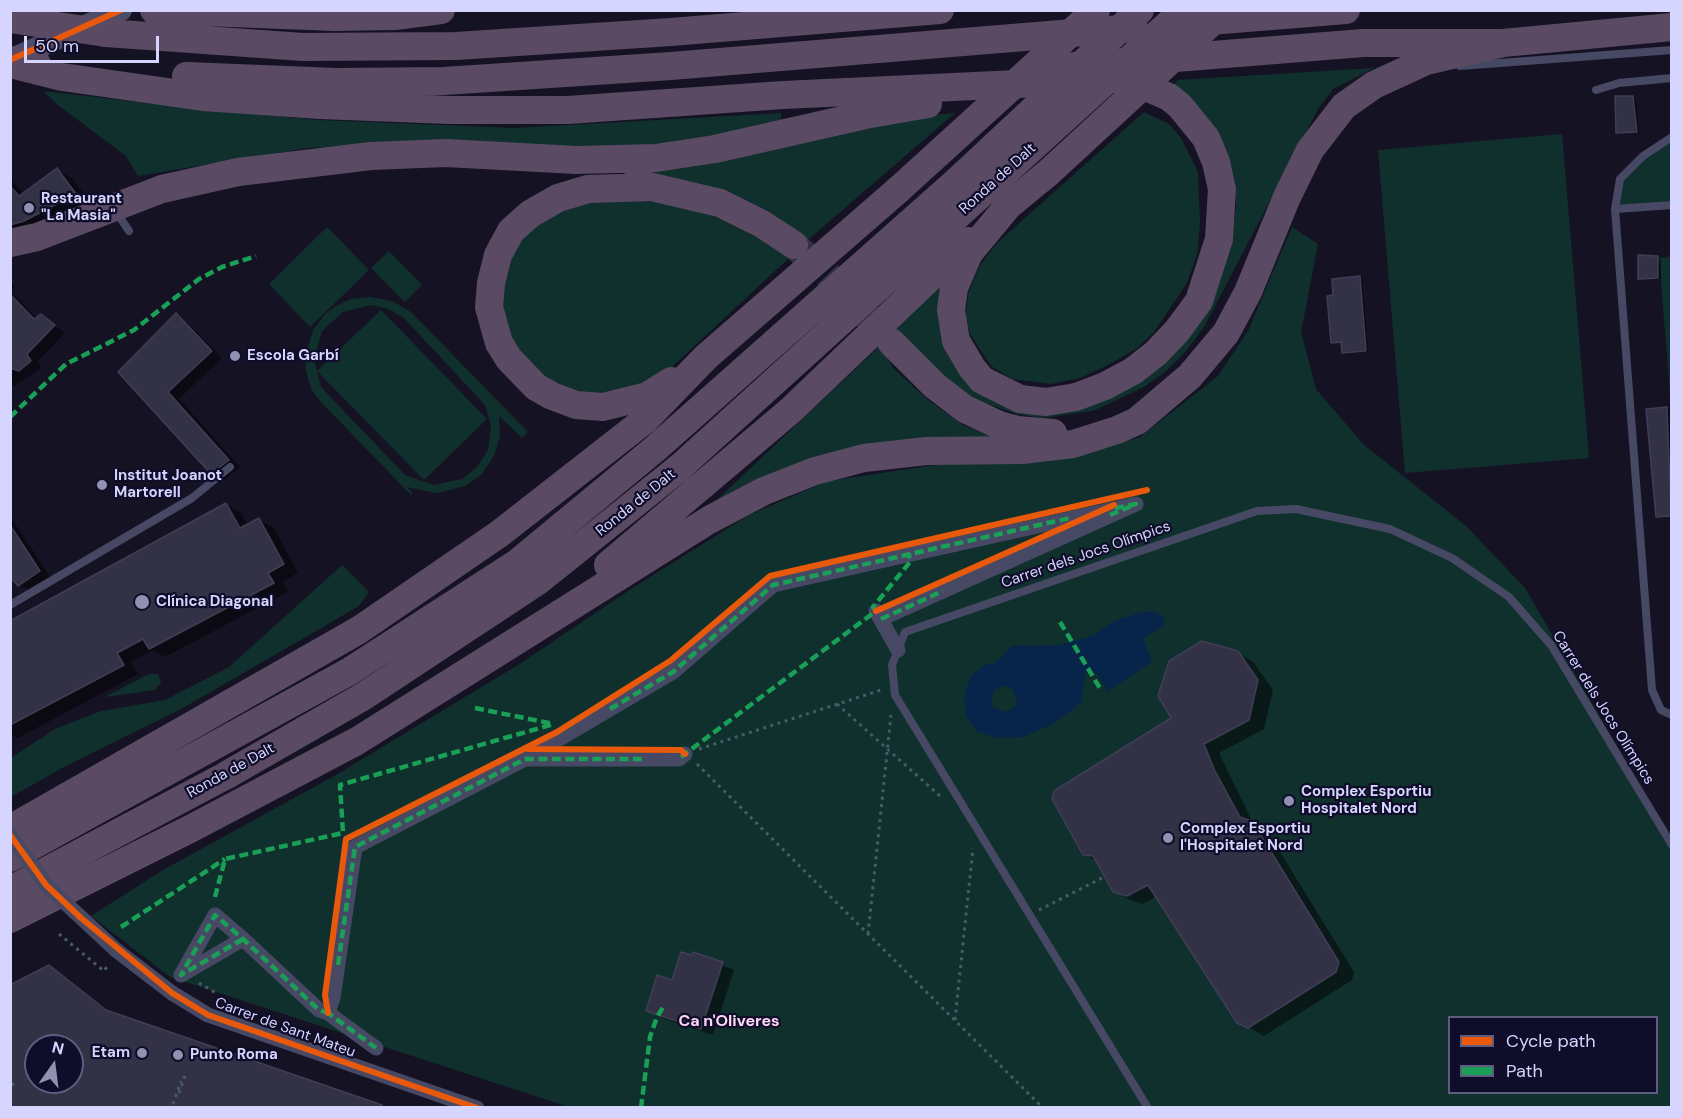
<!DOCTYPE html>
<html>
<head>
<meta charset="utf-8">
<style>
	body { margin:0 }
	#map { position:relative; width:1682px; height:1118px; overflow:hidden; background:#151323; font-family:"DM Sans",sans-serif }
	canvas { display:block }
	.frame { position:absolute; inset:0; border:12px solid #d6d5ff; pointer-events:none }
	.legend { position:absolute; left:1448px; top:1016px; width:210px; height:78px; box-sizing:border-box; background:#0f0d29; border:2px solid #5f5d7f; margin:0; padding:8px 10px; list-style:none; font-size:18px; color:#d6d5ff }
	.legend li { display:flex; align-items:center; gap:12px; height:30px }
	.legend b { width:30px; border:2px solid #5f5d7f }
	.north { position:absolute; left:24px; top:1034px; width:60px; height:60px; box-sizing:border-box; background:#0f0d29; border:2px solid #5f5d7f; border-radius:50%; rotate:14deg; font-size:16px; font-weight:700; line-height:24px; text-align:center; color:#d6d5ff }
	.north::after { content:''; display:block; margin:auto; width:21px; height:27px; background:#9291b2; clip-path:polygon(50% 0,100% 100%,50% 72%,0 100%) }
	.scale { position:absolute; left:24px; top:36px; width:135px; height:27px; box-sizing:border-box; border:3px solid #d6d5ff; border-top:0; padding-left:8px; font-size:18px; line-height:21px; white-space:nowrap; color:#d6d5ff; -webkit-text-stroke:4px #0f0d29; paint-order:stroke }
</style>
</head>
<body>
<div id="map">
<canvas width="1682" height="1118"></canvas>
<div class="frame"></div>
<ul class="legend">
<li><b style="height:8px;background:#e8590c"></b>Cycle path</li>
<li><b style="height:8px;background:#1a9f57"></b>Path</li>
</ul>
<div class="north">N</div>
<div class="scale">50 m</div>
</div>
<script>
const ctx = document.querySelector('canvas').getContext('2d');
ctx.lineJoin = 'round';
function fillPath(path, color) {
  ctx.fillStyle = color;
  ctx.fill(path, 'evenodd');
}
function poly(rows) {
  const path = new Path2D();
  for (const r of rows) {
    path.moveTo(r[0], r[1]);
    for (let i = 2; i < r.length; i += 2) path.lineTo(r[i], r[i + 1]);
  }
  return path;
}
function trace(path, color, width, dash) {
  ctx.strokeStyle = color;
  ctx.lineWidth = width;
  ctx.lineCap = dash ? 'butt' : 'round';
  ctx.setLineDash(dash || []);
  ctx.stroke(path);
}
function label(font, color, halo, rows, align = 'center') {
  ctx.font = font + ' "DM Sans",sans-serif';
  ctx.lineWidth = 4.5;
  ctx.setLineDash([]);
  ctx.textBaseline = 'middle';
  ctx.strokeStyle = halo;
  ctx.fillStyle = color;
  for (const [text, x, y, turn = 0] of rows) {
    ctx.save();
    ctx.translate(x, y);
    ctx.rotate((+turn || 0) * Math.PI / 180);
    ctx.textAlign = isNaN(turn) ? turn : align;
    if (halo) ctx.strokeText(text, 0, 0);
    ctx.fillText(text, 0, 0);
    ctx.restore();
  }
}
fillPath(poly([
	[1374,68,1333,89,1318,109,1204,327,1187,350,1164,373,1142,388,1093,411,1042,418,1017,414,976,400,946,379,895,330,941,284,947,353,969,383,985,397,1005,404,1135,385,1233,232,1236,205,1235,180,1226,149,1170,88,1178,80],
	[43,91,217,111,319,120,515,128,781,113,782,126,672,148,378,144,307,148,138,176,126,156,59,106],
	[1144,112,1169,124,1181,138,1198,172,1200,223,1197,255,1187,283,1154,332,1136,349,1106,366,1080,378,1051,384,1012,379,991,366,970,334,966,315,968,294,980,265,998,242],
	[955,113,803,244,793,228,776,216,643,170,901,118],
	[1562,134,1589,458,1405,473,1378,150],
	[1671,137,1671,205,1615,209,1620,179],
	[614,199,655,202,694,209,726,220,790,257,658,380,622,395,560,390,514,352,499,290,503,272,525,232,546,216,578,204],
	[327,227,369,270,310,327,269,284],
	[1292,227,1318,244,1301,332,1316,389,1363,444,1466,526,1525,588,1671,839,1671,1107,569,1107,170,977,91,916,163,870,336,775,518,665,634,587,749,515,828,481,955,462,1095,451,1140,437,1218,376,1248,331],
	[1450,1018,1656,1018,1656,1092,1450,1092],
	[389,251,422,285,405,302,371,268],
	[1671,257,1672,257,1671,404,1659,258],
	[370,297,392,301,411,312,528,432,522,438,499,416,500,436,494,456,481,475,465,486,437,493,407,487,413,493,411,495,320,401,312,390,306,372,305,357,313,330,326,313,338,305,351,299],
	[371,305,388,309,404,318,485,405,491,426,488,450,477,467,462,479,434,485,405,475,321,387,314,359,322,331,343,312],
	[381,310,487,419,424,480,317,371],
	[881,345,893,368,927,399,963,425,1000,440,879,447,704,512],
	[342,565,369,592,359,606,183,708,64,767,11,797,11,758,55,729,101,711,165,700,229,667],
	[149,674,158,674,161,682,155,690,105,697]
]), '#10302d');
fillPath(poly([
	[1142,612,1154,612,1164,617,1164,625,1143,639,1152,662,1108,691,1097,674,1086,671,1081,703,1051,725,1023,737,998,738,977,732,966,716,964,695,971,676,985,665,995,663,1012,646,1061,645,1094,635,1114,621],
	[1003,686,1011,688,1017,698,1016,706,1005,712,993,707,991,698,995,690]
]), '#07254a');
fillPath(poly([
	[1633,97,1636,99,1639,133,1620,134,1617,132],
	[58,170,73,179,90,203,10,237,10,179,24,194],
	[1640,257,1661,259,1661,279,1640,278],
	[1359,278,1362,279,1368,352,1347,354,1344,352,1343,343,1333,342],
	[10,282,15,287,11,291,37,319,41,315,65,333,38,361,41,368,15,386,10,385],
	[176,315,187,322,222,358,179,399,240,467,224,480,212,473,121,372],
	[1667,408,1670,410,1672,427,1672,517,1660,518,1657,516,1648,410],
	[226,504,241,513,248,525,259,520,274,528,298,573,283,581,288,592,165,657,153,650,131,662,138,674,18,738,10,733,10,622],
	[10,516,51,578,31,591,19,585,10,574],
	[1237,652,1253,662,1273,690,1264,729,1219,753,1253,823,1267,831,1354,972,1352,980,1264,1036,1238,1022,1157,896,1143,904,1130,900,1114,891,1098,862,1084,854,1173,718],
	[694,954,734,970,713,1035,659,1017,648,1010],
	[49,966,113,1014,384,1108,10,1108,10,986],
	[36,1046,72,1046,72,1082,36,1082]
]), '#0007');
const building = poly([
	[1615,96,1633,96,1637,132,1616,133,1615,96],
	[57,168,76,194,24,221,10,225,10,186,19,196,57,168],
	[1638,255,1658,256,1658,278,1638,279,1638,255],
	[1360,276,1366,351,1342,353,1341,342,1331,343,1327,296,1333,295,1332,279,1360,276],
	[10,294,34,319,41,314,55,325,27,354,31,361,19,371,10,368,10,294],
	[176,313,212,351,168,392,229,460,211,474,118,372,176,313],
	[1667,407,1671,516,1656,517,1646,409,1667,407],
	[226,503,240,528,259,518,284,564,268,573,274,583,149,649,143,639,117,653,124,665,10,725,10,621,226,503],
	[10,525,40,571,18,586,10,577,10,525],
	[1202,641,1238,651,1258,680,1249,720,1204,744,1214,769,1240,817,1252,821,1339,962,1336,972,1248,1028,1237,1023,1148,885,1127,896,1113,892,1093,856,1083,855,1052,799,1054,791,1171,718,1158,696,1169,661,1202,641],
	[681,952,692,955,693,952,723,962,701,1029,646,1011,657,975,672,980,681,952],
	[49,965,106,1010,382,1105,382,1107,10,1107,10,985,49,965],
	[36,1046,72,1046,72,1082,36,1082,36,1046]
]);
fillPath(building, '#333145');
trace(building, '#403e57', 1.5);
trace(poly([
	[796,247,824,271,892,343]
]), '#323044', 28, [28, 14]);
trace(poly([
	[837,704,941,797],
	[699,749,881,690],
	[697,764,1043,1108],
	[1039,910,1104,877],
	[59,934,104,971,108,965],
	[868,934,891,715],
	[199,983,216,993],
	[955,1020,973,848],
	[10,1093,14,1081],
	[179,1093,185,1076],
	[173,1104,181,1081]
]), '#475b6a', 3, [3, 4.5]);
trace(poly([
	[1460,66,1672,50],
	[1596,90,1619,83,1672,78],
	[1672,137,1643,156,1620,179,1615,209,1652,690,1661,710,1672,715],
	[1615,209,1672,205],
	[119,216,129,231],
	[10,605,192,498,230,467],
	[1148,1108,895,695,892,665,905,632,1257,511,1296,509,1390,529,1452,558,1509,597,1551,645,1672,845]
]), '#474964', 8);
trace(poly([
	[876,611,898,650],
	[525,759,673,672,773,585,1136,504,881,619],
	[243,939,181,975,215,915,243,939,319,1010,328,1013],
	[116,950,172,993,208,1015,477,1108],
	[376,1048,328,1013,333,998,355,847,525,759,679,759,685,754]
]), '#474964', 15);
trace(poly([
	[10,60,121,10]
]), '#4c4d6a', 22);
trace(poly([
	[154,10,335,17,395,16,441,10],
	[1197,22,1346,10],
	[106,33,303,47,456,46,671,32,940,10],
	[10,64,62,77,203,97,320,105,449,110,568,110,783,95,1081,81],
	[1063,67,1363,43,1503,43,1672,27],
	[186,76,337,82,444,81,671,66,1134,28],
	[1048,173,1008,206,969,253,954,288,951,310,956,341,972,368,982,380,1020,399,1046,402,1076,397,1105,386,1133,371,1156,353,1177,331,1199,301,1219,239,1222,189,1216,162,1206,138,1180,106,1169,97,1139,84,1121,81],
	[635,183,720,203,762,224,794,245],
	[653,187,588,189,558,198,530,214,511,231,498,255,491,283,489,307,499,343,509,359,536,387,552,396,576,405,603,407,647,396,671,381],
	[10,243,37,237,162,189,238,172,371,156,446,153,576,160,656,158,715,149,865,115,928,104],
	[892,343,935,386,965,409,999,425,1018,430,1053,433],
	[608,565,791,410,968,241],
	[10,829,359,630,499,534,645,420,706,357,898,190],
	[10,858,350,671,517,563,656,448,957,181],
	[10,890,225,776,364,696,538,581,679,468,1000,177],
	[10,919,192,828,357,741,709,520,764,491,815,471,864,458,926,451,1022,450,1073,444,1117,430,1137,421,1190,376,1226,333,1248,292,1287,197,1310,150,1344,106,1374,85,1426,61,1503,43]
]), '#5b4a64', 28);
trace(poly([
	[10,835,46,885,116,950]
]), '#474964', 15);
trace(poly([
	[10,19,106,33],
	[10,60,37,64],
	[1048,173,1225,10],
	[1000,177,1184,10],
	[957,181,1140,10],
	[898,190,1096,10]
]), '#5b4a64', 28);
trace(poly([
	[10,417,66,364,134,330,199,279,222,267,256,256],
	[1110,515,1136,504,1111,509],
	[881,619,943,591],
	[1060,622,1101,690],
	[475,708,554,724],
	[610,709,673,672,773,585,1070,518],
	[681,757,876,611,873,607,910,562,909,554],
	[215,897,225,859,343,833,340,785,554,724],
	[121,927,225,859],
	[243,939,181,975,215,915,243,939,319,1010,328,1013],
	[338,965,355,847,525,759,645,759],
	[329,1010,328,1013,376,1048],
	[641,1108,650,1037,657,1017,665,1004]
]), '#1a9f57', 4.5, [9, 4.5]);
trace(poly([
	[10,60,121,10],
	[876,611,1114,505],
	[528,749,681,750,685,754],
	[10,835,46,885,81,918,172,993,208,1015,477,1108],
	[328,1013,325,995,346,839,557,732,670,661,770,576,1147,490]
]), '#e8590c', 6);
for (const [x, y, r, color] of [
	[29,208,6,"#9291b2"],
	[235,356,6,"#9291b2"],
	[102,485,6,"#9291b2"],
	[142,602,8,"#9291b2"],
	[1289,801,6,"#9291b2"],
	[1168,838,6,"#9291b2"],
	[142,1053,6,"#9291b2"],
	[178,1055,6,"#9291b2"]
]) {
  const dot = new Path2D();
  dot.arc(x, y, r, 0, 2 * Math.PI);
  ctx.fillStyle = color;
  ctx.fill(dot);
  trace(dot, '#0f0d29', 2);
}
label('15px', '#d6d5ff', '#0f0d29', [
	["Ronda de Dalt",998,179,-42],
	["Ronda de Dalt",636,503,-39],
	["Carrer dels Jocs Olímpics",1086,555,-19],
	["Carrer dels Jocs Olímpics",1603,708,58],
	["Ronda de Dalt",231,771,-29],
	["Carrer de Sant Mateu",285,1028,20]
]);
label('bold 15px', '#d6d5ff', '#0f0d29', [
	["Restaurant",41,199],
	["\"La Masia\"",41,216],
	["Escola Garbí",247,356],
	["Institut Joanot",114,476],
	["Martorell",114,493],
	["Clínica Diagonal",156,602],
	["Complex Esportiu",1301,792],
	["Hospitalet Nord",1301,809],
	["Complex Esportiu",1180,829],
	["l'Hospitalet Nord",1180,846],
	["Etam",130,1053,"right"],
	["Punto Roma",190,1055]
], 'left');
label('bold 16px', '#ffd7f4', '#0f0d29', [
	["Ca n'Oliveres",729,1022]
]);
</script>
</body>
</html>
